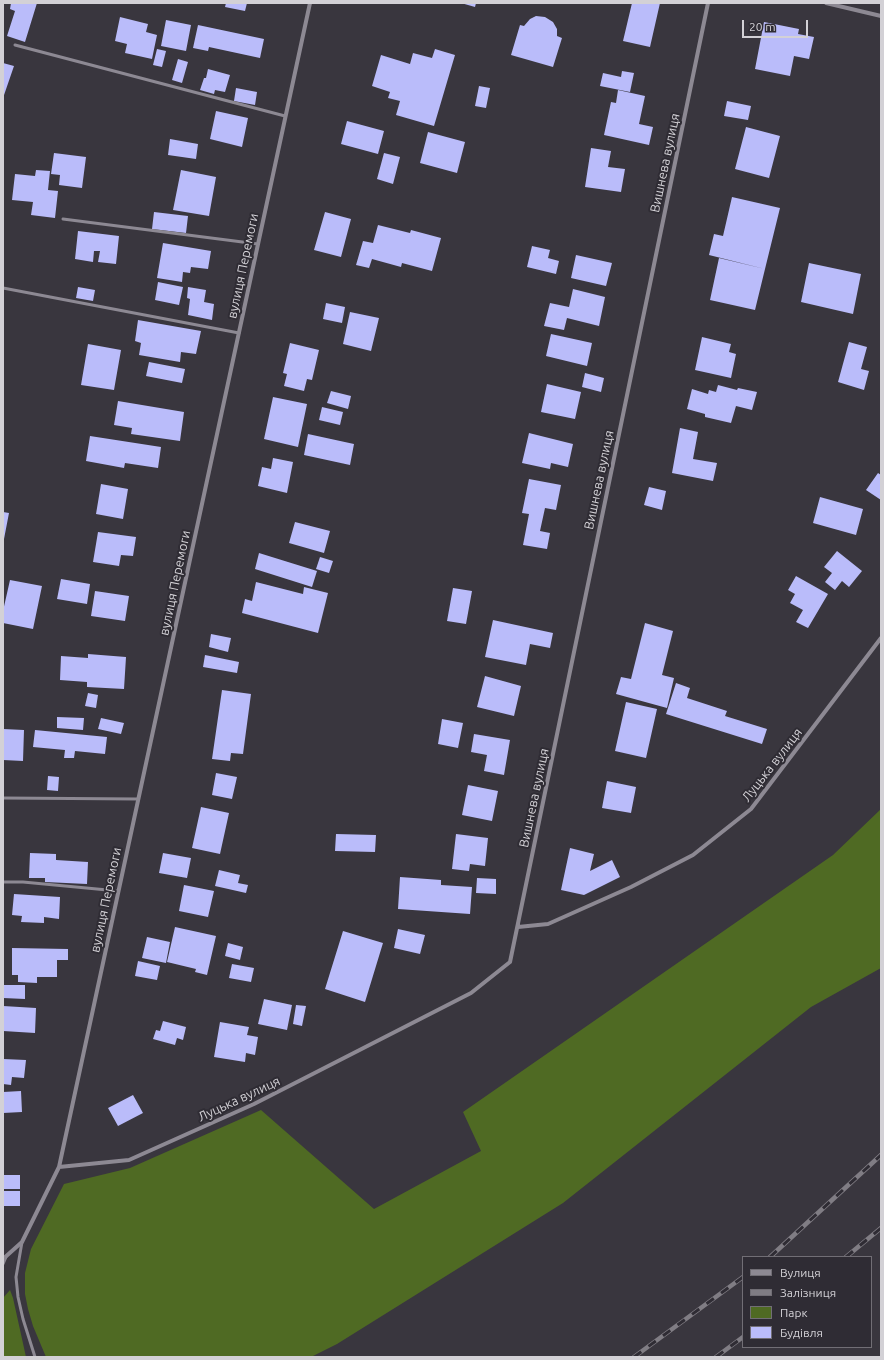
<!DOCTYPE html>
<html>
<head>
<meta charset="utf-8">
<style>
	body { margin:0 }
	#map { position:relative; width:884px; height:1360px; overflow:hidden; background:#39363e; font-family:Ubuntu,sans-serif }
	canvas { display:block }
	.frame { position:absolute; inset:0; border:4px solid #d3d1d6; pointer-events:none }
	.legend { position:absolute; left:742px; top:1256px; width:130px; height:92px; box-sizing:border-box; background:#2f2c34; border:1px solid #716e75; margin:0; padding:5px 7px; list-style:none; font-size:12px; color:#d3d1d6 }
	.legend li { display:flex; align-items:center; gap:8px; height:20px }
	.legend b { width:20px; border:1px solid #716e75 }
	.scale { position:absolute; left:742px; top:20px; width:66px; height:18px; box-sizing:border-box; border:2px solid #d3d1d6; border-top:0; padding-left:5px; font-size:12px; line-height:14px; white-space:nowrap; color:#d3d1d6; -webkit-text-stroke:3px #2f2c34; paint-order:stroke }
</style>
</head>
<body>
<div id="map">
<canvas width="884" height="1360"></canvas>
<div class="frame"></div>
<ul class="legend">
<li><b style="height:5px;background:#8d8993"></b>Вулиця</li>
<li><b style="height:5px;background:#807d84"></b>Залізниця</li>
<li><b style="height:11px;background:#4f6a23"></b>Парк</li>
<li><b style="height:11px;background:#babcfa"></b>Будівля</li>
</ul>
<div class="scale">20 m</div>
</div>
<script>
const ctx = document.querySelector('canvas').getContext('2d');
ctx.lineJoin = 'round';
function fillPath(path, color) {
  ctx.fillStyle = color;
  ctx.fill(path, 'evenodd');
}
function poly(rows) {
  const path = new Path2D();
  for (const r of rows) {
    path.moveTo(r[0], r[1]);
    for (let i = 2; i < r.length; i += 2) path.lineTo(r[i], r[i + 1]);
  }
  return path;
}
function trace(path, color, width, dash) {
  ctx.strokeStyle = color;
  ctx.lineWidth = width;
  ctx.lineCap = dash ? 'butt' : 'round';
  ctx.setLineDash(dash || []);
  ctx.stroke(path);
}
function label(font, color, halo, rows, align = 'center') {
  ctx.font = font + ' Ubuntu,sans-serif';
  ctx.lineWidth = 4;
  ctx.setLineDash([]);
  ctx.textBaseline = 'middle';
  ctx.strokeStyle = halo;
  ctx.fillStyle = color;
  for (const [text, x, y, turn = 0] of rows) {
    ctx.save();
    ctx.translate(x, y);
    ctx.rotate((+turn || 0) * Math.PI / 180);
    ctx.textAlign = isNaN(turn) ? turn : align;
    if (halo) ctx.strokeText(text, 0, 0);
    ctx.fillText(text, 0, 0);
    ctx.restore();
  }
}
fillPath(poly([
	[881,809,881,968,811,1007,563,1203,337,1344,311,1357,46,1357,33,1326,28,1309,25,1294,25,1273,31,1249,64,1184,130,1168,261,1110,374,1209,481,1151,463,1112,833,855],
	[10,1290,13,1298,26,1357,3,1357,3,1298]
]), '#4f6a23');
fillPath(poly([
	[11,3,37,3,25,42,7,36,15,11,10,9],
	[226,3,247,3,245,11,225,7],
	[461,3,476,3,475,7],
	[632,3,660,3,650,47,623,41],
	[536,16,545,17,553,22,557,29,557,36,562,38,553,67,511,55,520,25,524,26,530,19],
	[120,17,148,24,146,32,157,35,152,59,125,53,127,44,115,41],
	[166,20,191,25,186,51,161,46],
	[764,22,799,29,798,34,814,37,809,59,794,56,790,76,755,69],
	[198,25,264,39,260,58,209,47,208,51,193,48],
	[157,49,166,51,162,67,153,65],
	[435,49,455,55,434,126,396,115,400,101,388,98,390,92,372,86,381,55,410,64,413,53,432,58],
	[178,59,188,62,182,83,172,80],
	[3,63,14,66,3,98],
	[208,69,230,75,225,92,215,90,214,94,200,90,204,78,206,78],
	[622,71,634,73,630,92,600,86,603,73,621,77],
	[479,86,490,88,486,108,475,106],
	[236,88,257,92,255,105,234,101],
	[618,90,645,96,639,124,653,127,649,145,604,135,611,102,616,103],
	[727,101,751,106,748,120,724,116],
	[216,111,248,118,242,147,210,139],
	[347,121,384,131,378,154,341,144],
	[746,127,780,136,769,178,735,169],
	[428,132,465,142,457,173,420,163],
	[170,139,198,144,196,159,168,155],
	[591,148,611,151,608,167,625,169,621,192,585,187],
	[54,153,86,157,82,188,59,185,60,175,51,174],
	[384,153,400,157,393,184,377,179],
	[36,170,50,171,48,190,58,191,55,218,31,215,33,202,12,200,15,174,35,176],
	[181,170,216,177,209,216,173,210],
	[732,197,780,208,765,269,709,255,714,234,723,236],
	[154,212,188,216,186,233,152,229],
	[325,212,351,219,341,257,314,250],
	[378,225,410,233,411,230,441,238,432,271,402,263,401,267,372,259,369,268,356,265,363,241,373,243],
	[78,231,119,236,116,264,98,262,100,251,94,251,93,262,75,259],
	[163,243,211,251,208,269,191,267,190,273,183,272,182,282,157,278],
	[532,246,550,250,548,258,559,261,556,274,527,267],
	[576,255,612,263,606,286,571,278],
	[719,258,765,269,755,310,710,300],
	[809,263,861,274,853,314,801,302],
	[158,282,183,287,179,305,155,300],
	[78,287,95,290,93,301,76,298],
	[188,287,206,290,204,302,214,304,212,320,188,315,190,299,187,298],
	[573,289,605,297,599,326,567,318,564,330,544,326,550,303,569,307],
	[326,303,345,307,342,323,323,319],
	[350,312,379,318,371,351,343,344],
	[138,320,201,331,196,354,181,352,180,362,139,355,141,343,135,341],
	[551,334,592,343,587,366,546,356],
	[702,337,731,344,729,352,736,354,731,378,695,370],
	[849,342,867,347,861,369,869,371,864,390,838,382],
	[290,343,319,350,312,380,307,379,304,391,284,386,287,374,283,373],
	[88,344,121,350,114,390,81,385],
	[149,362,185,369,182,383,146,376],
	[585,373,604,378,601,392,582,387],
	[547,384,581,392,575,419,541,412],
	[718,385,737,390,738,388,757,392,752,410,736,406,731,423,705,417,705,414,687,409,692,389,708,394,709,390,716,392],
	[331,391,351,396,348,409,327,403],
	[273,397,307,404,298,447,264,439],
	[118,401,184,412,180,441,131,434,132,428,114,425],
	[322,407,343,412,340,425,319,420],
	[680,428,698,432,693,459,717,463,713,481,672,473],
	[529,433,573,444,568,467,551,463,550,469,522,463],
	[308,434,354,444,350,465,304,455],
	[90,436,161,447,158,468,125,463,124,468,86,461],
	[273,458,293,462,287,493,258,486,262,467,271,469],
	[878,473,881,475,881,500,866,490],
	[529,479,561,485,556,510,545,508,540,531,550,533,547,549,523,545,529,514,522,513],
	[101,484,128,489,123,519,96,514],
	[649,487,666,491,662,510,644,505],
	[820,497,863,509,856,535,813,523],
	[3,512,9,513,4,539,3,539],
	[295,522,330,531,324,553,289,543],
	[98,532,136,537,133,556,121,555,119,566,93,562],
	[837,551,862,571,849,587,842,581,835,590,825,582,832,573,824,567],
	[259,553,317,571,312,587,255,569],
	[320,557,333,561,329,573,316,569],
	[796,576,828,594,808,628,796,622,803,610,790,603,795,594,788,590],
	[61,579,90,584,87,604,57,599],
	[10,580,42,586,33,629,3,623,3,611],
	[256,582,303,594,304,587,328,593,318,633,242,613,245,599,252,601],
	[453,588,472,591,466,624,447,621],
	[95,591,129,596,125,621,91,616],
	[493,620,553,633,550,648,530,644,526,665,485,657],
	[645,623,673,631,662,675,674,678,667,708,616,694,621,677,631,679],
	[211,634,231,638,228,652,209,647],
	[88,654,126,657,124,689,87,687,87,682,60,680,61,656,88,658],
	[205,655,239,662,237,673,203,667],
	[485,676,521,686,514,716,477,707],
	[676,683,690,688,687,698,727,711,725,716,767,729,762,744,666,714],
	[222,690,251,694,243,754,231,753,230,761,212,759],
	[88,693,98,695,96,708,85,706],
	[626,702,657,709,646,758,615,751],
	[57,717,84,718,83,730,57,728],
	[101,718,124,723,121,734,98,729],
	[442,719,463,723,458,748,438,744],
	[3,729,24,730,23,761,3,760],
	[35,730,107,737,105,754,75,751,74,758,64,758,65,750,33,747],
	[474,734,510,740,504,775,484,771,487,755,471,752],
	[216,773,237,777,232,799,212,795],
	[48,776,59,777,58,791,47,790],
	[607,781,636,787,631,813,602,808],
	[468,785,498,791,492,821,462,815],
	[201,807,229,813,220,854,192,848],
	[336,834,376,835,375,852,335,851],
	[456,834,488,838,485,866,470,864,469,871,452,869],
	[570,848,594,854,590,871,612,860,620,877,584,895,561,890],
	[30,853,56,854,56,860,88,862,87,884,45,882,45,878,29,878],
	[163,853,191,858,187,878,159,873],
	[219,870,240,875,238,883,248,885,246,893,215,886],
	[400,877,441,880,441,885,472,887,470,914,398,909],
	[477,878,496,879,496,894,476,893],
	[184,885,214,891,208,917,179,911],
	[14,894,60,897,59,919,44,917,44,923,21,922,22,916,12,915],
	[175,927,216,936,207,975,195,972,196,969,167,962],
	[398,929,425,935,420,954,394,948],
	[343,931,383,943,365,1002,325,989],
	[147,937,170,942,166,963,142,958],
	[228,943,243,947,240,960,225,956],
	[12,948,68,949,68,960,57,960,57,977,37,977,37,983,18,982,18,975,12,975],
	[138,961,160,966,157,980,135,976],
	[232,964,254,968,251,982,229,978],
	[3,985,25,985,25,999,3,998],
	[264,999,292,1005,287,1030,258,1024],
	[296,1005,306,1006,302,1026,293,1024],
	[3,1006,36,1008,35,1033,3,1031],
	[163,1021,186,1027,183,1040,177,1038,175,1045,153,1039,156,1030,160,1031],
	[220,1022,249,1027,247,1035,258,1037,255,1055,246,1053,245,1062,214,1057],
	[3,1059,26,1060,24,1078,12,1077,11,1085,3,1084],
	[21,1091,22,1112,3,1113,3,1092],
	[133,1095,143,1113,118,1126,108,1108],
	[3,1175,20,1175,20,1189,3,1189],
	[3,1191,20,1191,20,1206,3,1206]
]), '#babcfa');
trace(poly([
	[15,45,285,116],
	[63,219,258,244],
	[3,288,239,333],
	[3,798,138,799],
	[3,882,23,882,118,891],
	[22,1242,16,1277,18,1297,23,1319,35,1357],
	[3,1264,6,1257]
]), '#8d8993', 3);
trace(poly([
	[826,3,881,16],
	[518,927,548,924,631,887,693,855,751,809,881,638],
	[59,1167,129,1160,254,1104,471,993,510,962,708,3],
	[3,1259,22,1242,59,1167,310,3]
]), '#8d8993', 4);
const rail = poly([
	[770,1257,881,1155],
	[846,1257,881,1228],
	[634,1357,743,1277],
	[716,1357,743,1337]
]);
trace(rail, '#807d84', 4.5);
trace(rail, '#2f2c34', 3, [9]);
label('13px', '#d3d1d6', '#2f2c34', [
	["Вишнева вулиця",665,163,-78],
	["вулиця Перемоги",243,266,-78],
	["Вишнева вулиця",599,480,-78],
	["вулиця Перемоги",175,583,-78],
	["Луцька вулиця",772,765,-52],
	["Вишнева вулиця",534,798,-78],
	["вулиця Перемоги",106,900,-78],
	["Луцька вулиця",239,1099,-25]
]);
</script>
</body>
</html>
